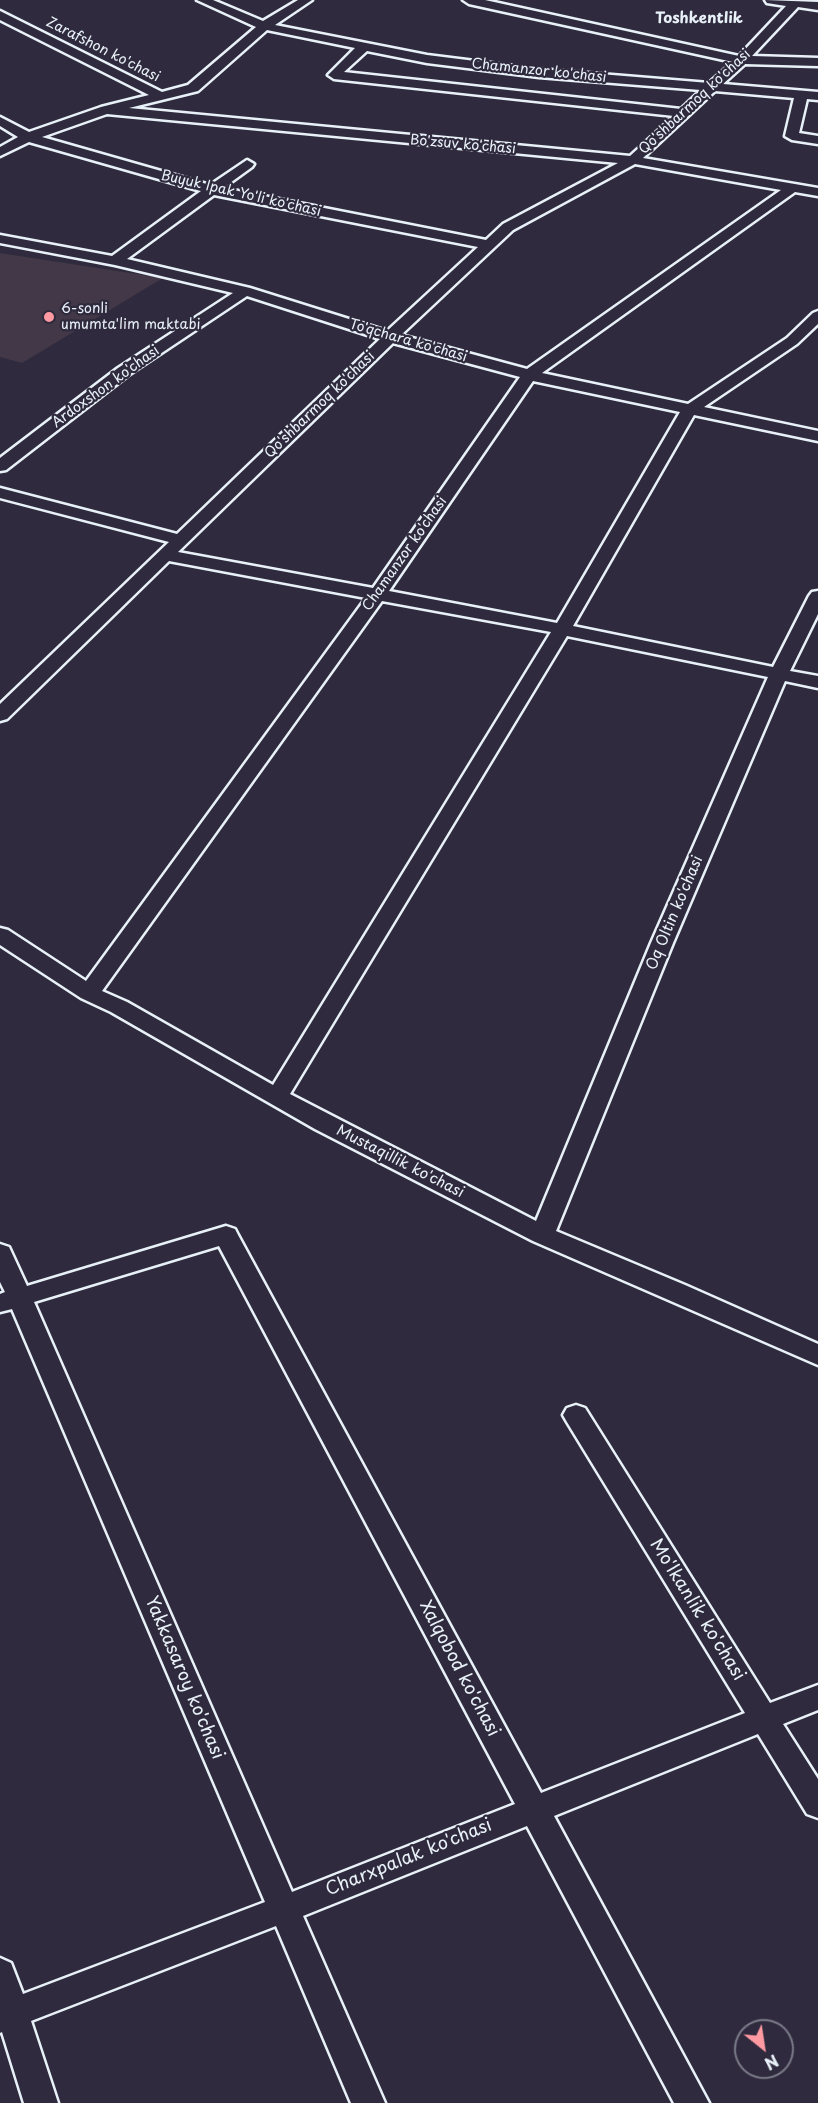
<!DOCTYPE html>
<html>
<head>
<meta charset="utf-8">
<style>
	body { margin:0 }
	#map { position:relative; width:818px; height:2103px; overflow:hidden; background:#2f2a3d; font-family:"Playpen Sans",sans-serif }
	canvas { display:block }
	.north { position:absolute; left:734px; top:2019px; width:60px; height:60px; box-sizing:border-box; background:#2f2a3d; border:2px solid #797a88; border-radius:50%; rotate:150deg; font-size:16px; font-weight:700; line-height:24px; text-align:center; color:#e8f1f8 }
	.north::after { content:''; display:block; margin:auto; width:21px; height:27px; background:#ff9aa2; clip-path:polygon(50% 0,100% 100%,50% 72%,0 100%) }
</style>
</head>
<body>
<div id="map">
<canvas width="818" height="2103"></canvas>
<div class="north">N</div>
</div>
<script>
const ctx = document.querySelector('canvas').getContext('2d');
ctx.lineJoin = 'round';
function fillPath(path, color) {
  ctx.fillStyle = color;
  ctx.fill(path, 'evenodd');
}
function poly(rows) {
  const path = new Path2D();
  for (const r of rows) {
    path.moveTo(r[0], r[1]);
    for (let i = 2; i < r.length; i += 2) path.lineTo(r[i], r[i + 1]);
  }
  return path;
}
function trace(path, color, width, dash) {
  ctx.strokeStyle = color;
  ctx.lineWidth = width;
  ctx.lineCap = dash ? 'butt' : 'round';
  ctx.setLineDash(dash || []);
  ctx.stroke(path);
}
function label(font, color, halo, rows, align = 'center') {
  ctx.font = font + ' "Playpen Sans",sans-serif';
  ctx.lineWidth = 4.5;
  ctx.setLineDash([]);
  ctx.textBaseline = 'middle';
  ctx.strokeStyle = halo;
  ctx.fillStyle = color;
  for (const [text, x, y, turn = 0] of rows) {
    ctx.save();
    ctx.translate(x, y);
    ctx.rotate((+turn || 0) * Math.PI / 180);
    ctx.textAlign = isNaN(turn) ? turn : align;
    if (halo) ctx.strokeText(text, 0, 0);
    ctx.fillText(text, 0, 0);
    ctx.restore();
  }
}
fillPath(poly([
	[0,253,163,278,22,363,0,357]
]), '#423847');
const minor = poly([
	[197,0,213,0,263,21,298,0,312,0,275,25,427,55,539,69,709,83,733,62,469,4,463,0,485,0,739,56,786,6,767,3,765,0,818,2,818,10,798,7,752,56,818,58,818,66,745,64,723,84,818,92,818,100,807,99,799,133,818,136,818,144,792,140,785,136,794,98,715,91,643,158,818,188,818,196,795,192,542,373,688,404,787,338,813,313,818,311,818,324,797,344,704,407,818,431,818,441,694,415,573,626,773,667,809,596,812,592,818,591,818,614,790,671,818,676,818,688,785,681,673,943,556,1231,685,1285,818,1344,818,1365,533,1241,315,1129,111,1012,81,998,0,945,0,928,8,930,86,981,366,598,169,561,7,719,0,721,0,704,169,542,0,498,0,488,177,534,380,339,247,296,130,374,6,470,0,471,0,458,118,368,233,293,115,265,0,243,0,235,112,256,201,191,29,142,0,156,0,147,18,137,0,126,0,117,29,132,101,107,149,95,0,20,0,11,162,92,188,85,256,27,197,0],
	[267,30,355,48,328,75,334,79,674,116,630,156,129,108,198,91,267,30],
	[367,51,427,63,539,77,701,90,681,109,344,72,367,51],
	[107,114,618,163,503,224,486,240,223,188,252,167,254,164,247,160,210,185,42,137,107,114],
	[635,164,781,190,527,369,401,335,513,230,635,164],
	[214,195,478,247,387,331,250,288,127,259,214,195],
	[393,343,520,377,373,588,178,552,393,343],
	[533,381,680,412,557,623,389,591,533,381],
	[382,601,551,632,273,1085,127,1002,102,991,382,601],
	[567,636,768,677,651,943,536,1221,290,1094,567,636],
	[226,1226,235,1229,238,1235,541,1793,745,1713,567,1422,563,1415,567,1408,576,1405,585,1408,770,1703,818,1685,818,1710,783,1724,818,1779,818,1818,807,1814,758,1734,554,1816,709,2103,674,2103,527,1826,303,1916,385,2103,351,2103,276,1926,31,2021,58,2103,24,2103,2,2032,0,2033,0,1958,11,1963,23,1994,265,1902,12,1309,0,1312,0,1294,5,1292,0,1282,0,1244,9,1247,27,1286,226,1226],
	[219,1246,515,1804,292,1892,34,1302,219,1246]
]);
trace(minor, '#e8f1f8', 5);
fillPath(minor, '#2f2a3d');
for (const [x, y, r, color] of [
	[49,317,6,"#ff9aa2"]
]) {
  const dot = new Path2D();
  dot.arc(x, y, r, 0, 2 * Math.PI);
  ctx.fillStyle = color;
  ctx.fill(dot);
  trace(dot, '#2f2a3d', 2);
}
label('14px', '#e8f1f8', '#2f2a3d', [
	["Zarafshon ko'chasi",103,50,27],
	["Chamanzor ko'chasi",539,71,6],
	["Qo'shbarmoq ko'chasi",695,102,-43],
	["Bo'zsuv ko'chasi",463,145,5],
	["Buyuk Ipak Yo'li ko'chasi",241,194,13],
	["To'qchara ko'chasi",408,341,16],
	["Ardoxshon ko'chasi",106,387,-36],
	["Qo'shbarmoq ko'chasi",320,405,-44],
	["Chamanzor ko'chasi",405,554,-55]
]);
label('14px', '#e8f1f8', '#2f2a3d', [
	["6-sonli",61,309],
	["umumta'lim maktabi",61,325]
], 'left');
label('bold 15px', '#e8f1f8', '#2f2a3d', [
	["Toshkentlik",699,19]
]);
label('15px', '#e8f1f8', '#2f2a3d', [
	["Oq Oltin ko'chasi",675,913,-67],
	["Mustaqillik ko'chasi",400,1162,27]
]);
label('18px', '#e8f1f8', '#2f2a3d', [
	["Mo'lkanlik ko'chasi",697,1610,58],
	["Xalqobod ko'chasi",459,1669,62],
	["Yakkasaroy ko'chasi",184,1678,67],
	["Charxpalak ko'chasi",409,1858,-22]
]);
</script>
</body>
</html>
